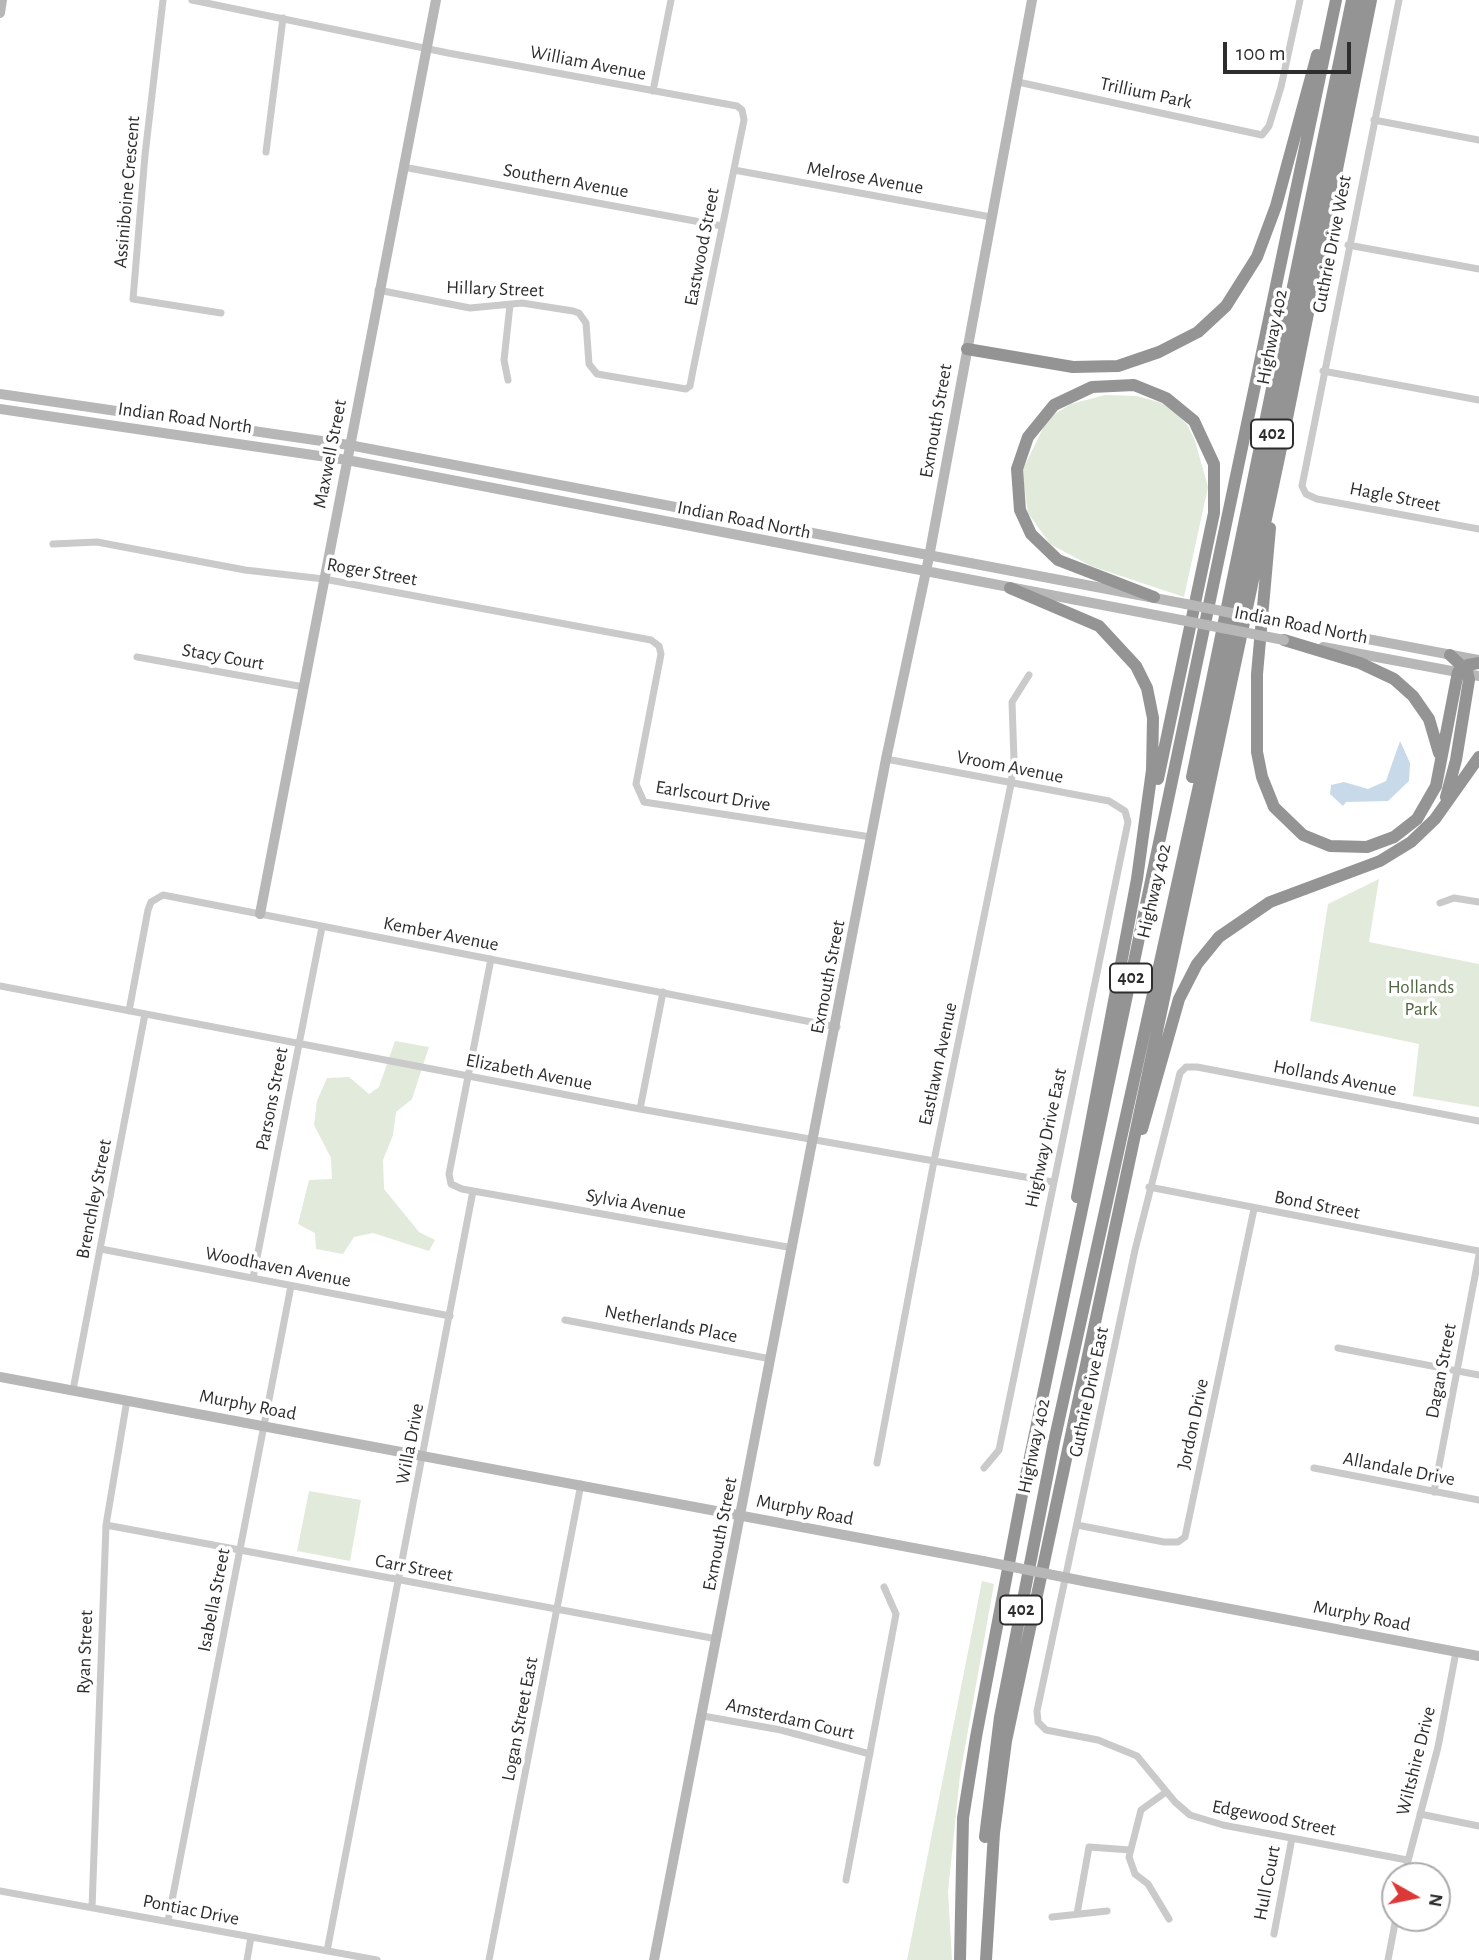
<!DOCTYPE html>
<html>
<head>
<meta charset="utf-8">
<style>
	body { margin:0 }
	#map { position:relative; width:1479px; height:1960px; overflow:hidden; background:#fff; font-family:"Alegreya Sans",sans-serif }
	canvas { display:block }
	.north { position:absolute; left:1381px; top:1862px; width:70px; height:70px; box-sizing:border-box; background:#fff; border:2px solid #ababab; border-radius:50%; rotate:99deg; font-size:19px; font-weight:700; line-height:28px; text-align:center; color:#2d2d2d }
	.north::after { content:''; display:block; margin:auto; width:24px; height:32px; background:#db3838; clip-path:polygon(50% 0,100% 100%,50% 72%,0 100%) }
	.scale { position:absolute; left:1223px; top:42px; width:128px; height:32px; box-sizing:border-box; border:4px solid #2d2d2d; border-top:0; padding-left:9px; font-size:21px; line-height:24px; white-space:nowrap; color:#2d2d2d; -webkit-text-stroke:5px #fff; paint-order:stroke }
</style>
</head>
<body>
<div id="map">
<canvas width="1479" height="1960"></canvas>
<div class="north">N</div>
<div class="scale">100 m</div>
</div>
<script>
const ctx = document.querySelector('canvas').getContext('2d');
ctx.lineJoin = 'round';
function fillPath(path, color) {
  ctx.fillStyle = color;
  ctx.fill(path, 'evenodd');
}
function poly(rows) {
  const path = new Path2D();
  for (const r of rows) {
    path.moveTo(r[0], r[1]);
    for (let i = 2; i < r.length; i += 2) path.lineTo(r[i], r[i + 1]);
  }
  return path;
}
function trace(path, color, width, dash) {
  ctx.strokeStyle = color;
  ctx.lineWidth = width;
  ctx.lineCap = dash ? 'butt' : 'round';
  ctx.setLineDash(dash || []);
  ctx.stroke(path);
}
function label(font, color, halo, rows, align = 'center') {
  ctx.font = font + ' "Alegreya Sans",sans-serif';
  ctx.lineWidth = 7;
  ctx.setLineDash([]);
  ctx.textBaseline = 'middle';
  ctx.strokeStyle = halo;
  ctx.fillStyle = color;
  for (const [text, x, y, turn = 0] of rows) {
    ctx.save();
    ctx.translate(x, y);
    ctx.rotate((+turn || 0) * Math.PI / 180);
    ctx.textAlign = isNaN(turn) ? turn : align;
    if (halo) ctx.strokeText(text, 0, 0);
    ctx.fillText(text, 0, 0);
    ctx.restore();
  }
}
fillPath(poly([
	[1105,395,1137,396,1169,405,1188,426,1195,441,1208,487,1184,597,1091,566,1050,544,1028,513,1022,471,1048,418,1071,404],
	[1379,879,1369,942,1479,964,1479,1107,1413,1096,1419,1044,1310,1021,1328,904],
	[395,1041,429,1047,412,1099,396,1112,393,1135,383,1160,384,1189,419,1232,435,1240,429,1251,373,1233,354,1237,343,1254,316,1249,315,1233,298,1224,309,1180,332,1179,331,1158,314,1125,317,1101,327,1078,349,1077,369,1094,379,1087],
	[309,1491,361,1500,350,1561,297,1551],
	[982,1581,994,1584,960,1775,948,1892,952,1960,907,1960]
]), '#e2eadb');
fillPath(poly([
	[1400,741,1410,763,1409,781,1388,801,1346,802,1343,806,1330,794,1331,785,1344,782,1368,789,1386,781]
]), '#c8dae9');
trace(poly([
	[163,0,145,155,133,299,221,313],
	[192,0,448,53,737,106,742,110,744,120,693,370,690,386,686,389,597,374,589,364,586,323,579,313,573,311,522,303,470,308,378,290],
	[1399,0,1302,486,1306,494,1317,499,1479,529],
	[1018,82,1262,135,1269,126,1281,87,1300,0],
	[653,91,671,0],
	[1374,120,1479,140],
	[266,152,283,18],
	[403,167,722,226],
	[734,170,991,217],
	[1348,245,1479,269],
	[1323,371,1479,400],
	[508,380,504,360,510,305],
	[53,544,97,542,245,570,324,579,651,640,659,646,661,654,636,784,644,802,871,837],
	[137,657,304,687],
	[886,759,1109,801,1125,811,1128,822,999,1450,984,1468],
	[1440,903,1454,898,1479,902],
	[491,959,449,1174,451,1184,462,1189,793,1248],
	[0,986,640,1109,1053,1182],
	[129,1011,148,910,151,902,163,895,837,1027],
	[640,1109,663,992],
	[1149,1187,1479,1251],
	[101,1249,450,1316],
	[253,1278,322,927],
	[565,1320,771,1359],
	[1338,1348,1479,1375],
	[73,1390,145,1014],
	[877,1463,934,1161,1011,784,1014,760,1012,702,1029,675],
	[1314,1468,1479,1500],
	[1434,1492,1479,1255],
	[106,1525,717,1639],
	[1077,1525,1164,1542,1178,1542,1185,1537,1254,1209],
	[703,1716,781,1730,870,1754],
	[1166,1792,1141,1810,1129,1857,1135,1874,1148,1884,1169,1919],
	[1420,1814,1479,1826],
	[1407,1860,1223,1825,1190,1815,1175,1802,1137,1756,1098,1740,1046,1730,1038,1722,1037,1711,1135,1250,1180,1073,1186,1067,1197,1067,1479,1121],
	[1404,1876,1438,1747,1456,1652],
	[846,1880,896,1614,884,1587],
	[0,1891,377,1960],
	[92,1908,106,1525,127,1400],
	[1077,1914,1089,1847,1130,1850],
	[1052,1917,1107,1911],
	[168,1921,291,1286],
	[1274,1934,1292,1838],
	[327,1951,473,1191],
	[247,1960,251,1937],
	[489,1960,581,1484],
	[1388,1960,1396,1918]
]), '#cacaca', 7);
trace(poly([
	[0,13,2,0],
	[0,394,349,445,1186,604],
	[0,409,347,460,1181,620],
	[1288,624,1479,660],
	[1323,647,1479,676],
	[260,914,436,0],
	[0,1377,983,1561],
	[1088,1582,1479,1656],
	[654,1960,886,759,929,557,1032,0]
]), '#b7b7b7', 10);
trace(poly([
	[967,349,1073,367,1118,366,1159,352,1198,332,1226,306,1257,257,1276,206,1317,55],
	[1270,528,1257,674,1257,752,1262,777,1274,807,1303,835,1330,846,1367,847,1394,837,1417,819,1436,786,1458,672,1468,665,1479,663],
	[1010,588,1099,626,1136,666,1147,688,1153,718,1152,770,1137,879,1077,1197],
	[1154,597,1058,560,1031,534,1020,510,1017,469,1028,437,1054,405,1092,387,1134,385,1166,398,1194,421,1214,464,1214,513,1158,779],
	[1284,640,1360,663,1394,679,1413,696,1429,719,1439,753],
	[1192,777,1352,0],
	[1446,797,1456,760,1469,680,1467,671,1450,655],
	[1142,1129,1179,999,1197,964,1219,937,1270,902,1380,861,1411,842,1435,819,1479,757],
	[985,1837,1000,1717,1054,1442,1243,586,1361,0],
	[960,1960,963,1818,976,1737,1022,1495,1336,0],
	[986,1960,994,1833,1006,1741,1280,453,1371,0]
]), '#949494', 12);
trace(poly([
	[1186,604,1288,624],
	[1181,620,1284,640],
	[983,1561,1088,1582]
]), '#b7b7b7', 10);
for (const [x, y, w] of [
	[1272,434,42],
	[1131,978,42],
	[1021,1610,42]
]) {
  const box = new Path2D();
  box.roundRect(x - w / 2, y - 14.5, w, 29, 5);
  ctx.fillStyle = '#fff';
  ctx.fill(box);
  trace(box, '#2d2d2d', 2);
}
label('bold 18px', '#2d2d2d', null, [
	["402",1272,434],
	["402",1131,978],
	["402",1021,1610]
]);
label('19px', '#2d2d2d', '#fff', [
	["William Avenue",588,63,11],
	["Trillium Park",1146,93,12],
	["Melrose Avenue",865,178,10],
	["Southern Avenue",566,181,10],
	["Assiniboine Crescent",127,192,-85],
	["Guthrie Drive West",1332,244,-79],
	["Eastwood Street",702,247,-79],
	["Hillary Street",495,289,2],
	["Highway 402",1272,337,-79],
	["Indian Road North",185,418,8],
	["Exmouth Street",936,421,-80],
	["Maxwell Street",330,454,-79],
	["Hagle Street",1395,497,11],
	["Indian Road North",744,520,11],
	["Roger Street",372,572,10],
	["Indian Road North",1301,625,11],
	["Stacy Court",223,657,10],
	["Vroom Avenue",1010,767,11],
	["Earlscourt Drive",713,796,9],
	["Highway 402",1154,891,-77],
	["Kember Avenue",441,934,11],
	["Exmouth Street",828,977,-79],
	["Eastlawn Avenue",938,1064,-78],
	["Elizabeth Avenue",529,1072,11],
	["Hollands Avenue",1335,1078,11],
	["Parsons Street",272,1099,-79],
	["Highway Drive East",1046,1138,-78],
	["Brenchley Street",94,1199,-79],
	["Sylvia Avenue",636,1204,10],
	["Bond Street",1317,1205,11],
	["Woodhaven Avenue",278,1267,11],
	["Netherlands Place",671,1324,11],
	["Dagan Street",1441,1371,-79],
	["Guthrie Drive East",1089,1392,-78],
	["Murphy Road",248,1405,11],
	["Jordon Drive",1193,1424,-78],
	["Willa Drive",410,1444,-79],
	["Highway 402",1034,1446,-78],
	["Allandale Drive",1399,1469,11],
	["Murphy Road",805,1510,11],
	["Exmouth Street",720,1534,-79],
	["Carr Street",414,1568,11],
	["Isabella Street",214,1600,-79],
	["Murphy Road",1362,1616,11],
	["Ryan Street",85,1652,-88],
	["Logan Street East",520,1719,-79],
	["Amsterdam Court",790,1719,13],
	["Wiltshire Drive",1416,1761,-76],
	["Edgewood Street",1274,1818,11],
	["Hull Court",1267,1883,-79],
	["Pontiac Drive",191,1910,11]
]);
label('19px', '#4d663d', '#fff', [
	["Hollands",1421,987],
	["Park",1421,1009]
]);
</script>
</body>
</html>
